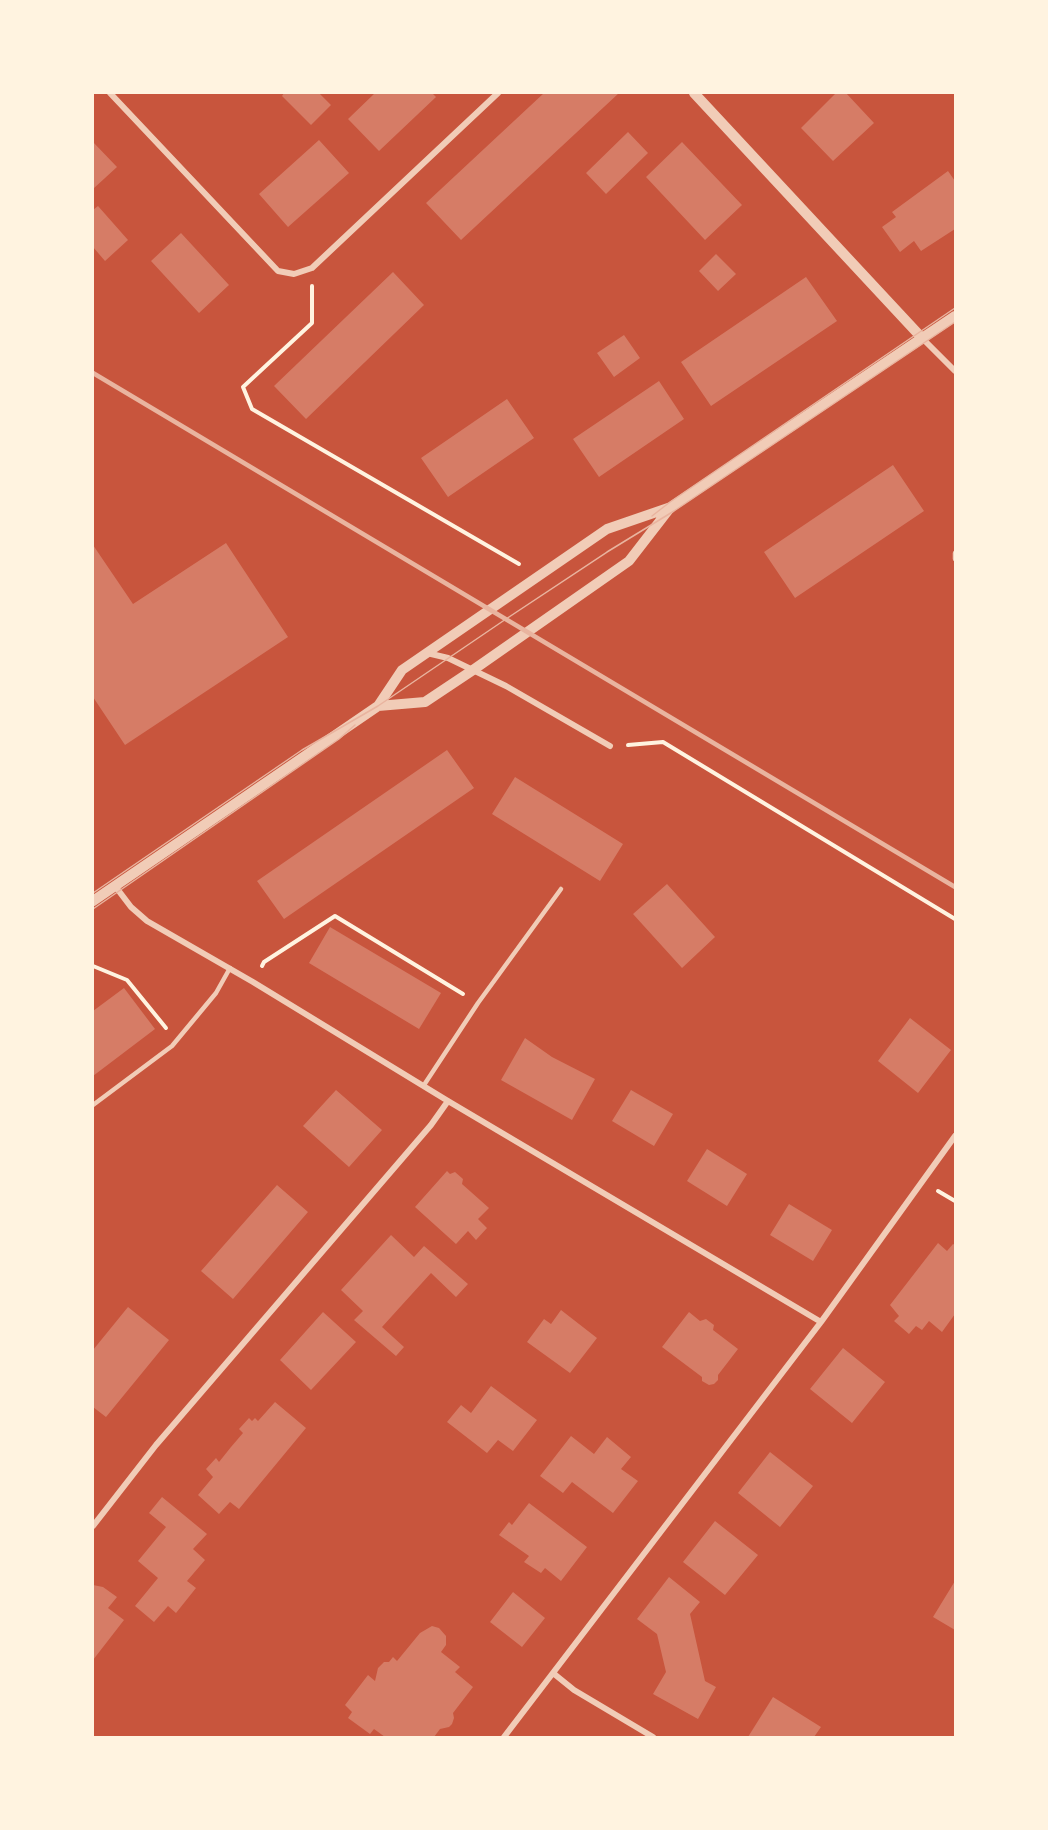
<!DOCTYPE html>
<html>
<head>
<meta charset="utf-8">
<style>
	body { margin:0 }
	#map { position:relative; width:1048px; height:1830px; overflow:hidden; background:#c8553d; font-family:Barlow,sans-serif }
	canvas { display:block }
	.frame { position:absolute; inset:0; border:94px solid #fff3e0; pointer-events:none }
</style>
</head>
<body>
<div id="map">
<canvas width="1048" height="1830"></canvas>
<div class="frame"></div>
</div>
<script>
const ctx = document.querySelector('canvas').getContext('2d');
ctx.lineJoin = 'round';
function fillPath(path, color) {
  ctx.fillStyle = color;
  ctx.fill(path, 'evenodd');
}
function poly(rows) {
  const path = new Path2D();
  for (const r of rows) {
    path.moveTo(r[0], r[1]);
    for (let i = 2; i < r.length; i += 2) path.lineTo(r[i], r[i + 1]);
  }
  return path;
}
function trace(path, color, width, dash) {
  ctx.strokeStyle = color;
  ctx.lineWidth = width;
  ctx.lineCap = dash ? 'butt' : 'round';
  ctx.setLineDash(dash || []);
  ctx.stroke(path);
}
fillPath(poly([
	[284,93,319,93,331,105,311,125,282,96],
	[375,93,432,93,436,97,379,151,348,119],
	[544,93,619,93,461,240,426,203],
	[836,93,846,93,874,123,833,161,801,128],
	[628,132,648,153,606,194,586,173],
	[319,140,349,173,288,227,259,194],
	[93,142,117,167,93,189],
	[682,142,742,205,705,240,646,177],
	[948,171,955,181,955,229,921,251,914,241,900,252,882,227,896,217,892,212],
	[98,206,128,240,105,261,93,247,93,210],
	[181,233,229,285,199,313,151,261],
	[716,254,736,274,718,291,699,271],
	[393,272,424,305,306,419,274,386],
	[806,277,837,321,711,406,681,362],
	[624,335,640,358,614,377,597,353],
	[659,381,684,419,599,477,573,439],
	[507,399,534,438,448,497,421,458],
	[893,465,924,511,795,598,764,552],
	[226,543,288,637,125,745,93,697,93,545,133,604],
	[447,750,474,788,284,919,257,881],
	[515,777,623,844,600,881,492,814],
	[667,884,715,937,682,968,633,914],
	[330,927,441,993,419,1029,309,963],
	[124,988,155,1029,93,1076,93,1011],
	[910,1018,951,1050,918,1093,878,1061],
	[525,1038,552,1057,595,1079,572,1120,501,1080],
	[336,1090,382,1130,349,1167,303,1126],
	[631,1090,673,1114,654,1146,612,1121],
	[707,1149,747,1174,727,1206,687,1181],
	[447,1171,450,1174,455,1172,463,1179,462,1184,489,1208,478,1219,487,1228,476,1240,468,1231,456,1244,415,1207],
	[277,1185,308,1212,233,1299,201,1271],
	[789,1204,832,1230,813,1261,770,1235],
	[391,1235,414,1257,424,1246,468,1284,456,1297,431,1273,382,1327,404,1347,396,1356,354,1320,363,1311,341,1290],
	[938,1243,947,1251,953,1244,955,1245,955,1314,942,1332,929,1321,922,1330,916,1326,909,1334,894,1321,899,1316,890,1305],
	[128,1307,169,1340,106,1417,93,1407,93,1350],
	[561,1310,597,1338,570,1373,527,1342,544,1319,551,1324],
	[323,1312,356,1342,311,1390,280,1360],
	[689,1312,700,1321,706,1319,714,1325,713,1330,738,1349,718,1375,718,1380,714,1384,709,1385,702,1381,702,1377,662,1347],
	[843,1348,885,1382,852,1423,810,1389],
	[491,1386,537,1420,513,1451,498,1440,487,1453,447,1422,461,1405,471,1413],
	[275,1402,306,1428,239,1509,230,1502,219,1514,198,1495,213,1477,206,1469,216,1458,219,1462,231,1447,243,1433,239,1429,249,1418,252,1421,255,1418,258,1421],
	[571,1436,594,1454,607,1437,631,1457,621,1469,638,1481,613,1513,572,1482,563,1493,540,1476],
	[770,1452,813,1486,780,1527,738,1493],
	[162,1497,207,1534,193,1549,205,1560,187,1581,196,1588,176,1613,168,1606,154,1622,135,1606,158,1578,138,1561,166,1527,149,1513],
	[529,1503,587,1547,561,1581,545,1568,541,1573,524,1562,529,1556,499,1535,509,1522,512,1525],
	[715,1521,758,1555,725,1595,683,1562],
	[669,1577,700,1602,690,1614,705,1681,716,1687,698,1719,653,1694,666,1672,657,1634,637,1619],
	[955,1581,955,1630,933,1617],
	[93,1585,103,1587,117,1597,108,1608,124,1620,93,1660],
	[513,1592,545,1618,522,1647,490,1622],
	[432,1626,439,1628,446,1636,446,1645,441,1652,460,1667,455,1672,473,1687,453,1713,454,1718,452,1724,449,1727,440,1729,434,1737,385,1737,374,1729,370,1734,348,1718,352,1712,345,1705,368,1675,375,1681,378,1668,384,1662,389,1662,393,1657,397,1661,420,1633],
	[773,1697,821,1727,814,1737,748,1737]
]), '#d67c66');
trace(poly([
	[312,286,312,323,243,387,252,409,519,564],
	[628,745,663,742,955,919],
	[93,966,127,980,166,1028],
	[262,966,264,962,335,916,463,994],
	[938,1191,955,1201]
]), '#fff3e0', 4);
trace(poly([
	[955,553,955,559],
	[424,1085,478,1003,561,889],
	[93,1105,172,1046,216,993,230,968]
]), '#f1ccb7', 4.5);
trace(poly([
	[110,93,278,271,294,274,312,268,498,93],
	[922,338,955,371],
	[427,653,448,658,506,686,610,746],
	[115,886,131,907,147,921,253,982,448,1101,821,1322],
	[93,1526,156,1445,431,1125,448,1101],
	[553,1673,574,1690,653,1737],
	[504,1737,821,1322,955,1136]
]), '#f1ccb7', 6);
trace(poly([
	[694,93,922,338],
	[378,706,425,702,473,670,629,561,670,508],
	[93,901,378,706,402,670,607,529,671,507,955,316]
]), '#f1ccb7', 10);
trace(poly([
	[652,516,670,502,955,308],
	[93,893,302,750,378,706,506,619,607,552,674,511,955,322],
	[93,909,339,739,355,725]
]), '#e9b49f', 1.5);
trace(poly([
	[93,373,955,887]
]), '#e9b49f', 4.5);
</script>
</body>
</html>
